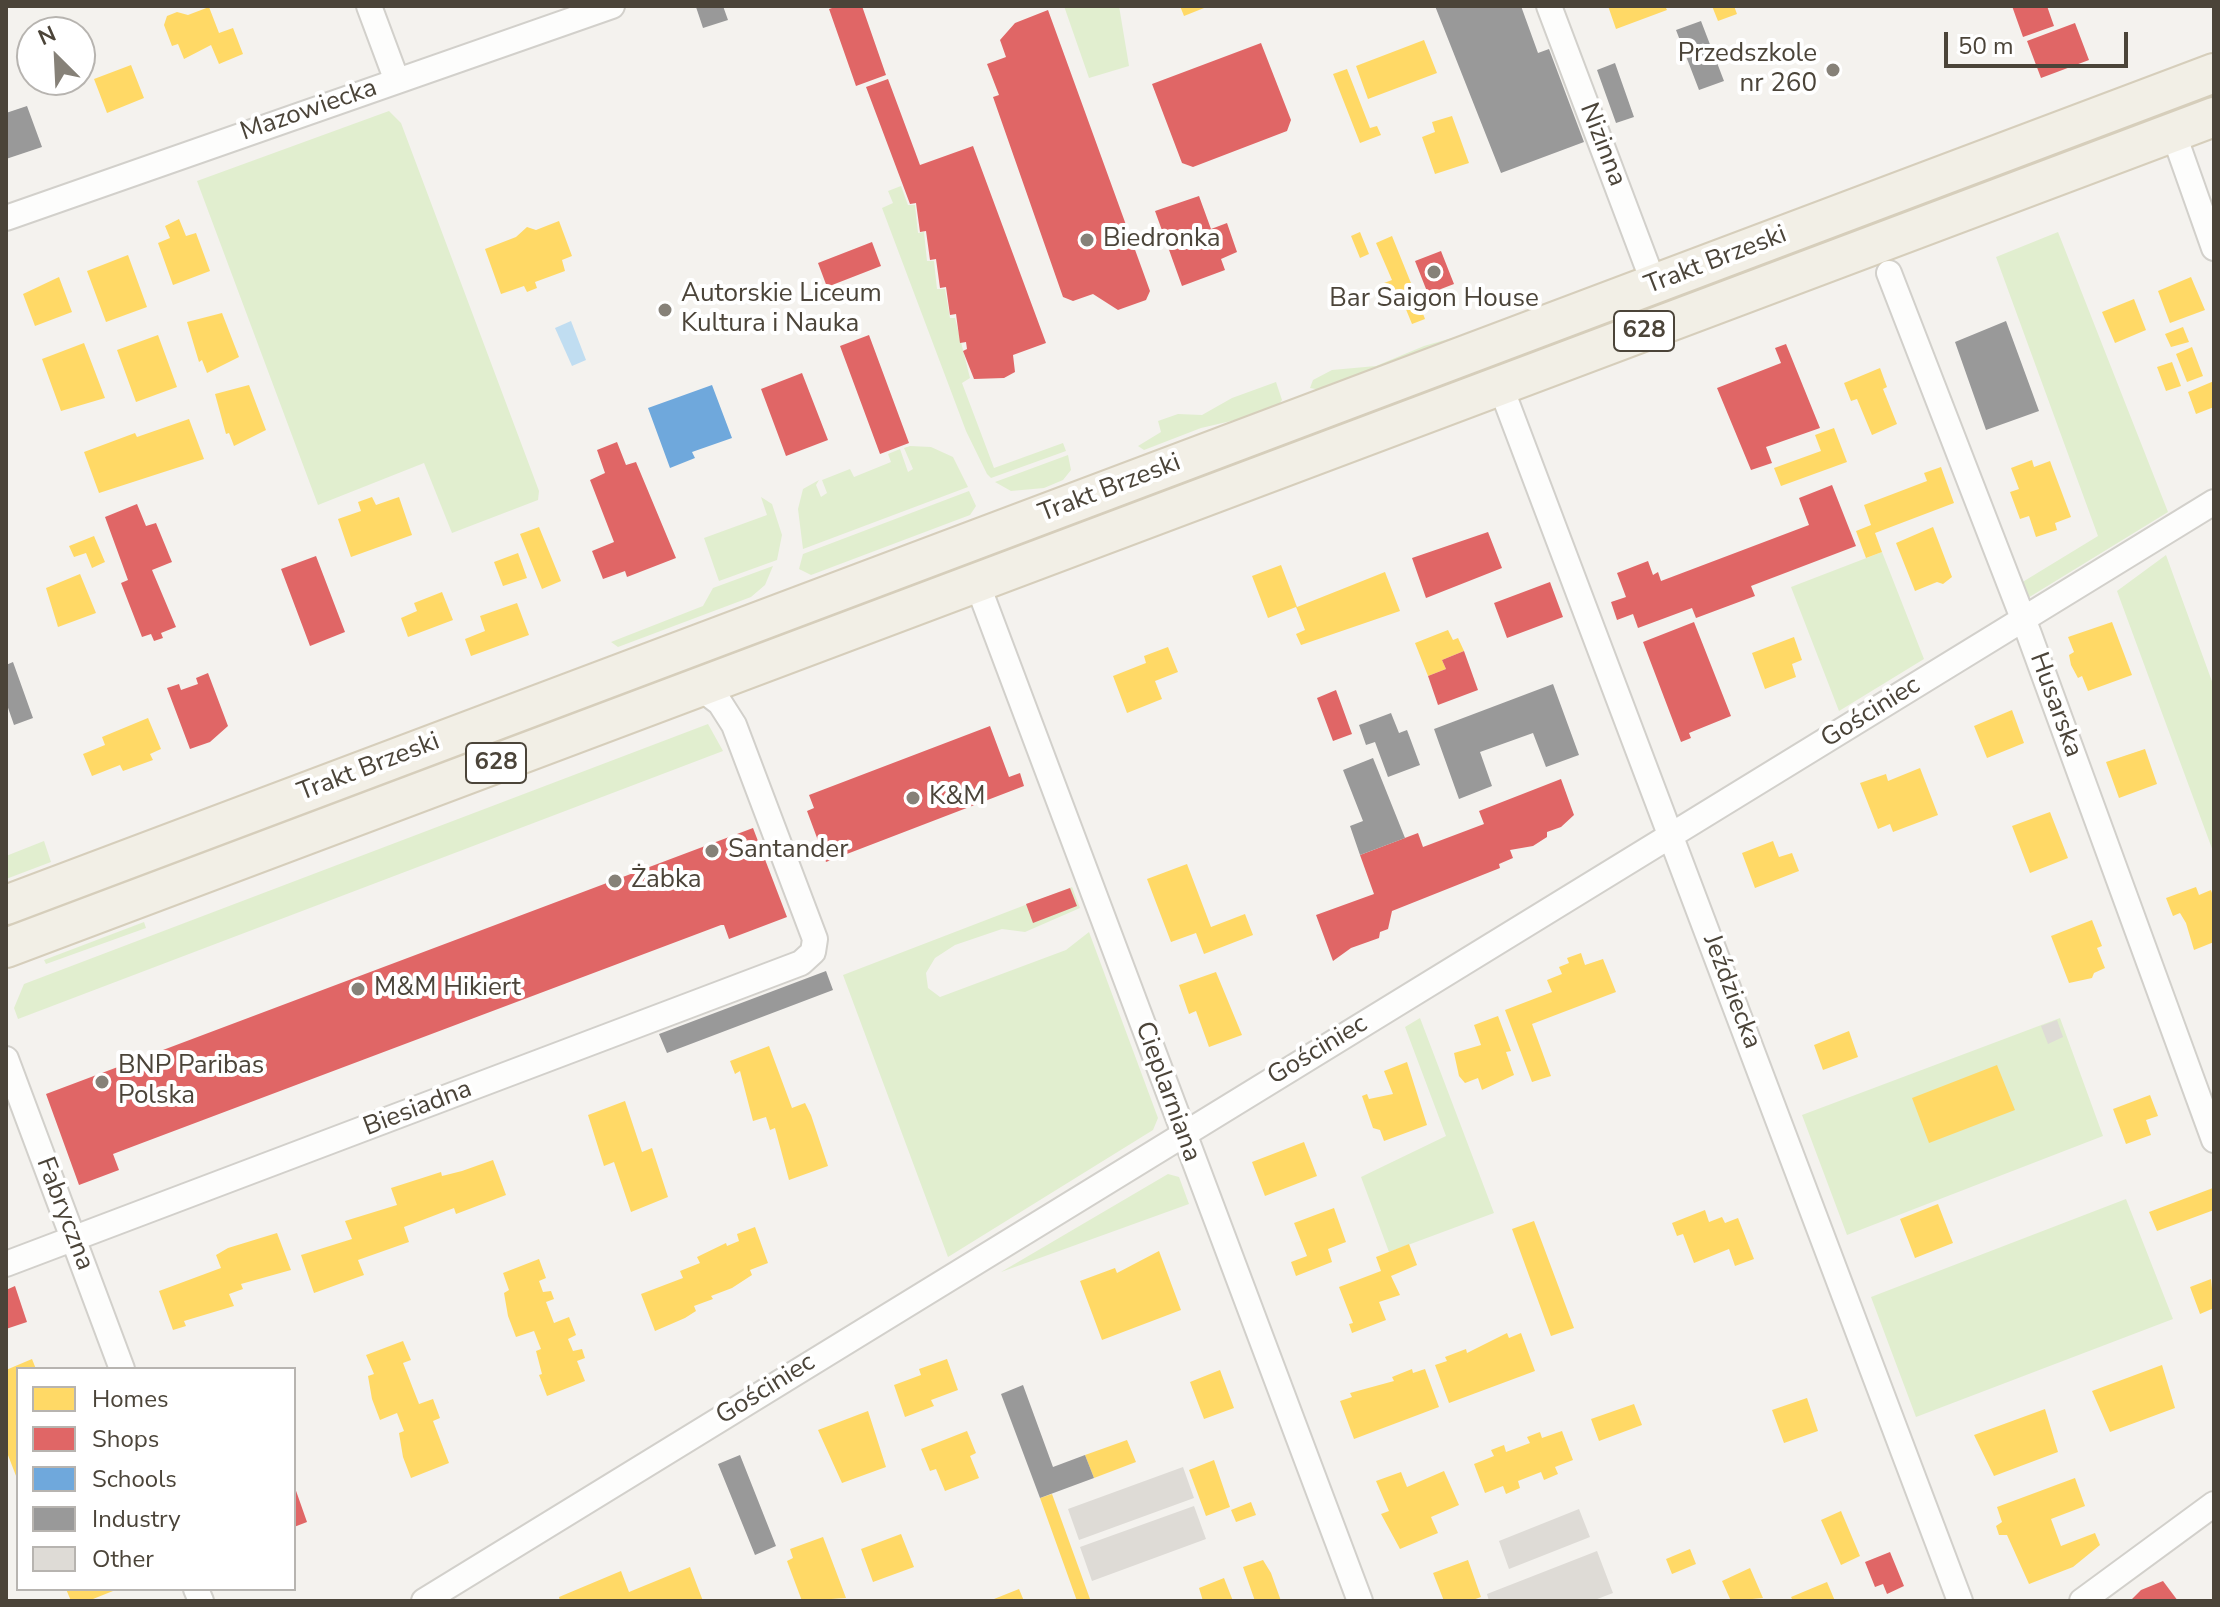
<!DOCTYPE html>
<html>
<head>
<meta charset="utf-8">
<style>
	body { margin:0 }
	#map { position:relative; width:2220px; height:1607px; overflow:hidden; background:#f4f2ee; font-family:"Nunito Sans",sans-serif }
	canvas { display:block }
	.frame { position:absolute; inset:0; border:8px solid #4b4439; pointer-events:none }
	.legend { position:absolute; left:16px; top:1367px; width:280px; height:224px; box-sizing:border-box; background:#fff; border:2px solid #b7b4b0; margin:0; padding:10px 14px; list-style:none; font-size:24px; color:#4b4439 }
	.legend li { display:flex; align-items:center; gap:16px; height:40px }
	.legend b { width:40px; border:2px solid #b7b4b0 }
	.north { position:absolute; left:16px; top:16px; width:80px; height:80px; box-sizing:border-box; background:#fff; border:2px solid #b7b4b0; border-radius:50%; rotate:336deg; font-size:22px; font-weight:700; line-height:32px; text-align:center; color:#4b4439 }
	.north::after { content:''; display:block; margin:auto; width:28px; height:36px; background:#868178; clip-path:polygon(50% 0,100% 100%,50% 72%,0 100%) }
	.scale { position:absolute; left:1944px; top:32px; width:184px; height:36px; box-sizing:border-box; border:4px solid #4b4439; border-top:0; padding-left:10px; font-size:24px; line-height:28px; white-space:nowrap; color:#4b4439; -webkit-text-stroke:6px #fff; paint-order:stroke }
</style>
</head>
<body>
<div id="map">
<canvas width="2220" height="1607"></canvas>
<div class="frame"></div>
<ul class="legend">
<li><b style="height:22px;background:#ffd966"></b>Homes</li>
<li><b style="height:22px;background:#e06666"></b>Shops</li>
<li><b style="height:22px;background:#6fa8dc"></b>Schools</li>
<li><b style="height:22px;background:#999"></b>Industry</li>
<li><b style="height:22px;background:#dedbd6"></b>Other</li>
</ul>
<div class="north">N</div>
<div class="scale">50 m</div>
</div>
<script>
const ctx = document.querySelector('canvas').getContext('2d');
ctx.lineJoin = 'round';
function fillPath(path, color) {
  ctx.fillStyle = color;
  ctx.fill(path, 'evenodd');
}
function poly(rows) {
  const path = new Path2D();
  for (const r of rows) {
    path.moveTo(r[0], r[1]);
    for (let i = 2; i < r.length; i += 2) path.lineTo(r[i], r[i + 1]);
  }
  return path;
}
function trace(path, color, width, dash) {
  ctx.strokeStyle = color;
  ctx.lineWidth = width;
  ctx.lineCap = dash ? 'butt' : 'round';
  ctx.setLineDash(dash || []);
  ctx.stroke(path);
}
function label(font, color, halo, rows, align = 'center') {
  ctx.font = font + ' "Nunito Sans",sans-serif';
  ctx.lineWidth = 8;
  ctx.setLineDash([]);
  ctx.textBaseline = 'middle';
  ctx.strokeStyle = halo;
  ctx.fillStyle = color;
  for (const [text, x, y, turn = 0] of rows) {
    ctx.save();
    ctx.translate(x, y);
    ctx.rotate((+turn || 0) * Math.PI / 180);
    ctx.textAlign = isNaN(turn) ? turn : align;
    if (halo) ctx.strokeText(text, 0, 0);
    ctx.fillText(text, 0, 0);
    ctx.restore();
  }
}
fillPath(poly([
	[1064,6,1119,6,1129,66,1089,78],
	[389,111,401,123,539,491,538,500,452,533,424,463,318,505,197,181],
	[901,186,908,205,915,205,918,233,924,232,927,261,934,261,937,289,945,289,950,318,955,318,970,378,962,383,994,468,1063,443,1066,451,991,478,987,474,966,431,882,208,893,203,888,191],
	[2058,232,2168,512,2023,601,2016,586,2098,536,1996,257],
	[1476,331,1321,390,1310,388,1313,380,1332,370,1376,366,1424,346],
	[1470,371,1472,376,1270,456,1267,452],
	[1276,382,1282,400,1274,411,1201,428,1144,450,1138,446,1161,432,1158,421,1178,414,1202,415,1232,398],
	[910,446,931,447,953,457,968,487,803,549,798,509,803,489,819,480,816,485,821,497,827,493,822,480,850,469,854,477,891,462,888,454,900,449,908,472,913,469,904,448],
	[1068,455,1071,470,1063,480,1044,488,1011,491,995,482],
	[1244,457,1247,462,32,925,26,911],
	[969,491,976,506,970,515,811,575,799,569,803,554],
	[761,497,772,504,782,535,777,560,719,581,704,538,767,515],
	[1882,552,1924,659,1839,711,1791,587],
	[2166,555,2214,687,2214,854,2117,591],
	[773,566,765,585,751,597,618,647,611,642,703,606,713,588],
	[708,724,723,751,18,1019,14,1008,24,984],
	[44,841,51,862,6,879,6,856],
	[1072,887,1080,908,1025,932,1002,929,955,945,935,958,926,973,928,988,940,997,1066,950,1089,932,1158,1118,1153,1130,948,1257,843,975],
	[144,922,146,928,46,964,44,960],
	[1420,1018,1494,1213,1389,1252,1361,1177,1446,1136,1405,1027],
	[2060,1018,2103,1136,1847,1235,1802,1115],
	[1168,1174,1179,1177,1189,1204,1001,1272],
	[2126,1199,2173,1319,1916,1417,1871,1297]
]), '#e1eecf');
fillPath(poly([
	[571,321,586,360,572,366,555,328]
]), '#c0ddf1');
fillPath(poly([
	[1180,6,1209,6,1184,16],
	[1608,6,1665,6,1667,10,1616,29],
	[1712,6,1734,6,1737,14,1718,21],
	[209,7,219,33,233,28,243,54,219,64,211,45,184,59,178,44,172,46,164,25,167,16,177,12,188,15],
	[1424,40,1437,73,1368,99,1356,66],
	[131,65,144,98,107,113,94,79],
	[1347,69,1370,128,1377,126,1381,135,1360,143,1333,74],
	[1452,116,1469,163,1435,174,1422,137,1435,132,1432,122],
	[179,219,186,236,196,233,210,271,173,285,158,243,170,238,165,226],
	[559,221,572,256,562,260,565,271,535,282,537,288,527,292,524,286,501,294,485,249,516,237,527,227,536,230],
	[1360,232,1369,254,1360,258,1351,236],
	[1392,236,1417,298,1388,309,1381,293,1387,291,1384,283,1392,280,1376,243],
	[128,255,147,307,106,322,87,271],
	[59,277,72,312,35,326,23,294],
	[2191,277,2205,310,2170,323,2158,291],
	[2134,299,2146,330,2115,343,2102,312],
	[1418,301,1425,319,1412,324,1405,307],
	[222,313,239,357,207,373,202,360,199,362,187,322],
	[2183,327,2189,342,2171,347,2165,334],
	[158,335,177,387,136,402,117,350],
	[84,343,105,398,61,411,42,359],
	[2192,347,2203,376,2187,382,2176,354],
	[2172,362,2181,386,2166,391,2157,367],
	[1880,368,1887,387,1883,389,1897,424,1872,435,1857,399,1851,401,1844,383],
	[2214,381,2214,407,2196,414,2188,392],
	[249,385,266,430,234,446,229,433,226,434,215,394],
	[189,419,204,459,99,493,84,452,135,433,137,437],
	[1834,428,1847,462,1781,486,1774,468,1821,451,1815,435],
	[2032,460,2034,467,2050,461,2071,517,2055,523,2057,530,2036,537,2029,516,2020,519,2010,492,2019,489,2011,468],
	[1941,467,1954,503,1875,533,1882,552,1866,558,1856,531,1871,525,1864,505,1927,481,1924,473],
	[372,497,376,505,399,497,412,535,351,557,338,519,361,511,358,502],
	[539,527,561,581,542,589,520,534],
	[1933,527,1952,577,1943,584,1937,582,1915,591,1896,543],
	[94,536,105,562,92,568,86,553,74,557,69,546],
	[518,553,527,578,503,586,494,562],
	[1281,565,1297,607,1385,572,1400,611,1301,645,1296,634,1305,630,1296,607,1268,618,1252,576],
	[80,574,96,613,58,627,46,588],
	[442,592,453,620,408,637,401,618,417,611,414,603],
	[517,603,529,635,471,656,465,639,485,631,480,616],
	[2112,622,2132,675,2088,691,2082,676,2078,678,2071,665,2069,655,2074,652,2068,637],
	[1448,630,1453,640,1458,638,1464,651,1442,660,1446,669,1428,676,1415,643],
	[1794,637,1802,660,1792,664,1796,677,1765,689,1752,653],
	[1168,647,1178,672,1155,681,1162,699,1127,713,1113,676,1146,663,1144,656],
	[2012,710,2024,743,1987,758,1974,726],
	[148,718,161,749,150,754,153,760,123,771,120,765,92,776,83,754,105,745,102,737],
	[2145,749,2157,784,2119,798,2106,762],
	[1920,768,1938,815,1893,832,1890,824,1878,829,1860,783,1886,774,1888,781],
	[2050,812,2068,858,2030,873,2012,826],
	[1773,841,1779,857,1792,853,1799,871,1755,888,1742,853],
	[1187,864,1211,927,1245,914,1253,935,1204,954,1196,933,1171,942,1147,879],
	[2196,887,2199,895,2211,890,2214,899,2214,942,2194,950,2186,923,2180,913,2173,916,2166,898],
	[2092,920,2102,946,2097,948,2105,968,2094,973,2092,978,2069,983,2051,936],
	[1581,953,1585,965,1603,959,1616,992,1532,1024,1551,1076,1532,1082,1505,1010,1552,992,1547,980,1562,974,1559,967,1569,963,1567,958],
	[1216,972,1242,1035,1209,1047,1196,1011,1189,1014,1179,985],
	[1498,1016,1511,1051,1506,1052,1514,1075,1482,1090,1478,1078,1465,1083,1459,1076,1454,1053,1481,1045,1474,1025],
	[1849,1031,1858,1057,1823,1070,1814,1045],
	[769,1046,792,1108,805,1103,811,1115,828,1166,789,1180,775,1128,770,1130,766,1117,753,1121,740,1071,735,1074,730,1061],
	[1407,1062,1427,1125,1384,1141,1380,1130,1373,1128,1362,1096,1367,1094,1369,1099,1393,1094,1384,1071],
	[1997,1065,2015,1110,1929,1143,1912,1098],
	[2150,1095,2158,1116,2146,1120,2151,1135,2126,1144,2113,1109],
	[625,1101,642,1152,652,1148,668,1197,631,1212,614,1162,604,1166,588,1115],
	[1304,1142,1317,1176,1265,1196,1252,1162],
	[493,1160,506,1195,456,1214,454,1208,404,1227,409,1242,358,1260,364,1275,314,1293,301,1255,352,1239,345,1221,397,1205,391,1188,441,1172,442,1176,462,1171],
	[2213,1188,2214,1210,2157,1231,2149,1212],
	[1938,1204,1953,1243,1915,1258,1900,1219],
	[1334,1208,1346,1242,1328,1249,1332,1262,1296,1276,1291,1262,1307,1256,1294,1223],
	[1705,1210,1709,1222,1722,1217,1725,1223,1738,1218,1754,1259,1735,1266,1729,1249,1694,1263,1683,1234,1677,1236,1672,1223],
	[1534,1221,1574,1328,1551,1336,1512,1229],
	[755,1227,768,1263,750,1270,752,1275,732,1288,711,1296,713,1299,694,1306,696,1311,685,1318,655,1331,641,1294,683,1278,680,1271,700,1263,697,1257,726,1243,727,1246,739,1241,737,1234],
	[277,1233,291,1270,241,1284,243,1289,229,1294,234,1306,184,1321,186,1326,173,1330,159,1291,221,1268,216,1255,228,1248],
	[1409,1244,1417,1265,1391,1276,1400,1295,1379,1302,1386,1320,1352,1333,1349,1324,1353,1323,1339,1287,1381,1271,1376,1257],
	[1159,1251,1181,1310,1102,1340,1080,1281,1115,1268,1117,1273],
	[539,1259,546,1278,539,1281,543,1292,551,1291,554,1299,546,1302,554,1323,569,1317,576,1335,568,1339,573,1351,582,1349,585,1358,577,1361,585,1381,547,1396,539,1375,542,1374,536,1351,541,1349,534,1331,516,1337,508,1316,504,1293,509,1290,503,1273],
	[2211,1279,2214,1308,2200,1314,2190,1287],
	[1507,1333,1509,1338,1521,1333,1535,1371,1449,1403,1435,1365,1447,1361,1445,1357,1466,1349,1467,1353],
	[403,1341,411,1360,403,1363,419,1404,433,1399,440,1418,433,1421,449,1463,411,1478,403,1457,399,1433,404,1431,397,1413,380,1420,372,1399,368,1376,374,1374,366,1355],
	[32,1359,36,1369,18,1369,18,1481,6,1450,6,1370],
	[947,1359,958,1390,931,1400,934,1406,905,1417,894,1385,921,1375,919,1369],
	[2162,1365,2175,1408,2110,1432,2092,1391],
	[1412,1369,1413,1373,1425,1369,1439,1407,1354,1439,1340,1401,1352,1397,1350,1393,1394,1381,1392,1377],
	[1220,1370,1234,1408,1204,1419,1190,1382],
	[1807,1398,1818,1431,1784,1443,1772,1410],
	[1634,1404,1642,1425,1599,1441,1591,1419],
	[2045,1409,2058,1452,1994,1476,1974,1435],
	[868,1411,886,1467,842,1483,818,1430],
	[967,1431,976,1453,970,1456,979,1478,945,1491,936,1469,930,1471,921,1449],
	[1562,1431,1573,1460,1555,1467,1558,1474,1544,1480,1541,1472,1518,1481,1520,1488,1506,1494,1503,1486,1485,1493,1474,1464,1494,1456,1491,1450,1504,1445,1506,1452,1530,1443,1527,1437,1540,1432,1542,1438],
	[1127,1440,1136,1462,1094,1478,1085,1455],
	[1214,1460,1230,1507,1206,1516,1189,1470],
	[1444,1471,1459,1505,1431,1517,1438,1533,1400,1549,1381,1514,1389,1511,1376,1481,1401,1472,1407,1487],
	[2075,1478,2085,1506,2051,1519,2061,1546,2095,1533,2100,1545,2073,1567,2029,1584,2007,1535,1999,1535,1996,1526,2002,1522,1997,1507],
	[1052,1494,1090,1599,1085,1601,1077,1601,1040,1498],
	[1251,1502,1256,1515,1236,1522,1231,1510],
	[1841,1511,1860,1556,1841,1565,1821,1520],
	[901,1534,914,1567,873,1582,861,1549],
	[823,1537,846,1598,802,1601,787,1561,793,1558,790,1549],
	[1690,1549,1696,1564,1672,1574,1666,1559],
	[1263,1560,1271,1573,1281,1601,1255,1601,1243,1567],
	[1468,1560,1481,1597,1470,1601,1444,1601,1433,1573],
	[690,1567,703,1601,560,1601,559,1597,621,1571,629,1592],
	[1750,1568,1763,1598,1731,1601,1722,1581],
	[1224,1578,1233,1601,1203,1601,1199,1588],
	[1827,1582,1835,1601,1793,1601,1791,1597],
	[66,1589,118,1589,88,1601,71,1601],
	[1019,1589,1024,1601,989,1601]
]), '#ffd966');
fillPath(poly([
	[838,6,862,6,886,75,856,86,829,9],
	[2012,6,2047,6,2054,26,2023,37],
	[1048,10,1150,291,1146,300,1118,310,1093,294,1073,301,1063,297,993,97,999,95,987,64,1006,57,1000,40,1015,23],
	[2075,23,2089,60,2041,78,2027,41],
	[1261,43,1291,120,1287,131,1193,167,1182,163,1152,84],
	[888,79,920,165,973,146,1046,343,1013,355,1015,372,1004,378,974,379,963,351,967,349,966,342,960,343,956,314,950,315,946,287,940,288,936,259,930,260,926,231,920,232,916,203,910,204,866,87],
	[1199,196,1211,229,1227,223,1237,252,1221,259,1225,270,1182,286,1155,211],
	[872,242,881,266,827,287,818,263],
	[1441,251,1454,284,1428,294,1415,261],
	[869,335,909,443,880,454,840,346],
	[1786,344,1820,428,1766,447,1772,463,1751,470,1717,388,1781,363,1775,348],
	[802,373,828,440,786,456,761,389],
	[617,442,626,465,636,462,676,558,627,577,625,571,603,579,592,551,614,542,590,480,605,473,597,450],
	[1832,485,1856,546,1751,586,1755,596,1696,618,1692,608,1638,628,1633,614,1617,620,1611,602,1626,597,1617,573,1648,561,1653,575,1658,572,1661,581,1809,525,1799,498],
	[137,504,146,526,156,523,172,562,152,570,176,627,161,633,163,638,154,641,151,634,142,637,121,583,128,580,105,517],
	[1488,532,1502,568,1426,598,1412,558],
	[316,556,345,632,310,646,281,569],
	[1550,582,1563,617,1507,638,1494,603],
	[1694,622,1731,716,1689,733,1691,738,1681,742,1643,642],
	[1464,651,1478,690,1438,705,1428,676,1446,669,1442,660],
	[208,673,228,726,210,742,190,749,167,688,179,684,181,690,198,684,196,678],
	[1336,690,1352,734,1333,741,1317,698],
	[990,726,1009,777,1020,773,1024,786,826,862,807,811,814,808,809,795],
	[1561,779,1574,815,1561,827,1547,832,1547,837,1533,846,1510,850,1513,858,1499,864,1500,868,1392,911,1388,929,1380,932,1379,938,1351,948,1333,961,1316,915,1374,894,1360,855,1418,833,1423,847,1484,824,1479,811],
	[753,828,787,917,729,939,724,925,721,925,142,1143,113,1154,119,1170,79,1185,46,1094],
	[1070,888,1077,906,1033,923,1026,904],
	[15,1286,27,1322,6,1329,6,1290],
	[294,1485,307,1522,294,1527],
	[1890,1552,1904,1586,1887,1594,1883,1584,1875,1587,1865,1562],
	[2163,1581,2178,1601,2130,1601,2141,1590]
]), '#e06666');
fillPath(poly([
	[712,385,732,438,692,452,695,458,670,468,648,408]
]), '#6fa8dc');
fillPath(poly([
	[723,6,728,20,703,28,696,7],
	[1435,6,1521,6,1538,53,1549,49,1584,142,1501,173],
	[1701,21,1724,81,1699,90,1676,30],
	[1615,63,1634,117,1616,123,1597,70],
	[27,106,42,147,6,159,6,113],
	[2006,321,2039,411,1986,430,1955,342],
	[13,662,33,718,14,725,6,702,6,665],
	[1553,684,1579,755,1546,767,1533,733,1480,752,1492,786,1459,799,1434,729],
	[1391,713,1399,733,1407,730,1420,765,1388,777,1375,742,1366,745,1359,725],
	[1373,758,1405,838,1360,855,1350,826,1363,821,1343,770],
	[826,971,833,990,667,1053,659,1034],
	[1023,1385,1053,1467,1085,1455,1094,1478,1040,1498,1001,1394],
	[740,1455,776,1546,755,1555,718,1464]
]), '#999');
fillPath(poly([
	[2057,1020,2063,1037,2048,1044,2041,1026],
	[1183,1467,1194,1498,1079,1540,1068,1509],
	[1194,1506,1206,1539,1092,1581,1080,1547],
	[1579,1509,1590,1537,1509,1569,1499,1541],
	[1597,1551,1613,1593,1592,1601,1489,1601,1487,1594]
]), '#dedbd6');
const street = poly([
	[369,6,397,81],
	[1549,6,1654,284],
	[2173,132,2214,248],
	[6,218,612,6],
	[1889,273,2029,634,2214,1140],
	[1500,385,1960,1601],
	[977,583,1360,1601],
	[6,1059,122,1369],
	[6,1264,801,963,813,952,815,939,734,725,720,703,699,687],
	[196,1589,201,1601],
	[424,1601,2214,502],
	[2082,1601,2214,1504]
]);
const primary = poly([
	[6,905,2214,73],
	[6,948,2214,117]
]);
trace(street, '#d2d0cb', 28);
trace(primary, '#d6cebb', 42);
trace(street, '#fdfdfc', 24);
trace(primary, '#f2efe6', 38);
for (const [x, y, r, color] of [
	[1833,70,8,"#868178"],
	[1087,240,8,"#868178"],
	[1434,272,8,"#868178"],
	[665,310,8,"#868178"],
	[913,798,8,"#868178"],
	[712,851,8,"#868178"],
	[615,881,8,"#868178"],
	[358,989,8,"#868178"],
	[102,1082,8,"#868178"]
]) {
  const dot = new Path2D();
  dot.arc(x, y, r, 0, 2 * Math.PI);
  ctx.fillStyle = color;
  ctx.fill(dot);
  trace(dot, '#fff', 3);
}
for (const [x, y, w] of [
	[1644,331,60],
	[496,763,60]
]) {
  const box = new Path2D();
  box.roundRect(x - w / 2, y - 20, w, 40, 6);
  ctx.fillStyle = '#fff';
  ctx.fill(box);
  trace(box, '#4b4439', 2);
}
label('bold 24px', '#4b4439', null, [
	["628",1644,331],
	["628",496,763]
]);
label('26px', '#4b4439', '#fff', [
	["Przedszkole",1817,55,"right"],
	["nr 260",1817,85,"right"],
	["Biedronka",1103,240],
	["Autorskie Liceum",681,295],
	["Kultura i Nauka",681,325],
	["Bar Saigon House",1434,300,"center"],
	["K&M",929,798],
	["Santander",728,851],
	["Żabka",631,881],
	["M&M Hikiert",374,989],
	["BNP Paribas",118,1067],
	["Polska",118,1097]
], 'left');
label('26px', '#4b4439', '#fff', [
	["Mazowiecka",309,111,-19],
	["Nizinna",1602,145,69],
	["Trakt Brzeski",1716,261,-21],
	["Trakt Brzeski",1110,489,-21],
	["Husarska",2055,705,70],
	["Gościniec",1871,713,-32],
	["Trakt Brzeski",369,768,-21],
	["Jeździecka",1731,992,69],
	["Gościniec",1318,1051,-31],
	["Cieplarniana",1167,1092,70],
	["Biesiadna",418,1109,-21],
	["Fabryczna",64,1214,69],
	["Gościniec",766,1390,-32]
]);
</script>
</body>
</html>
